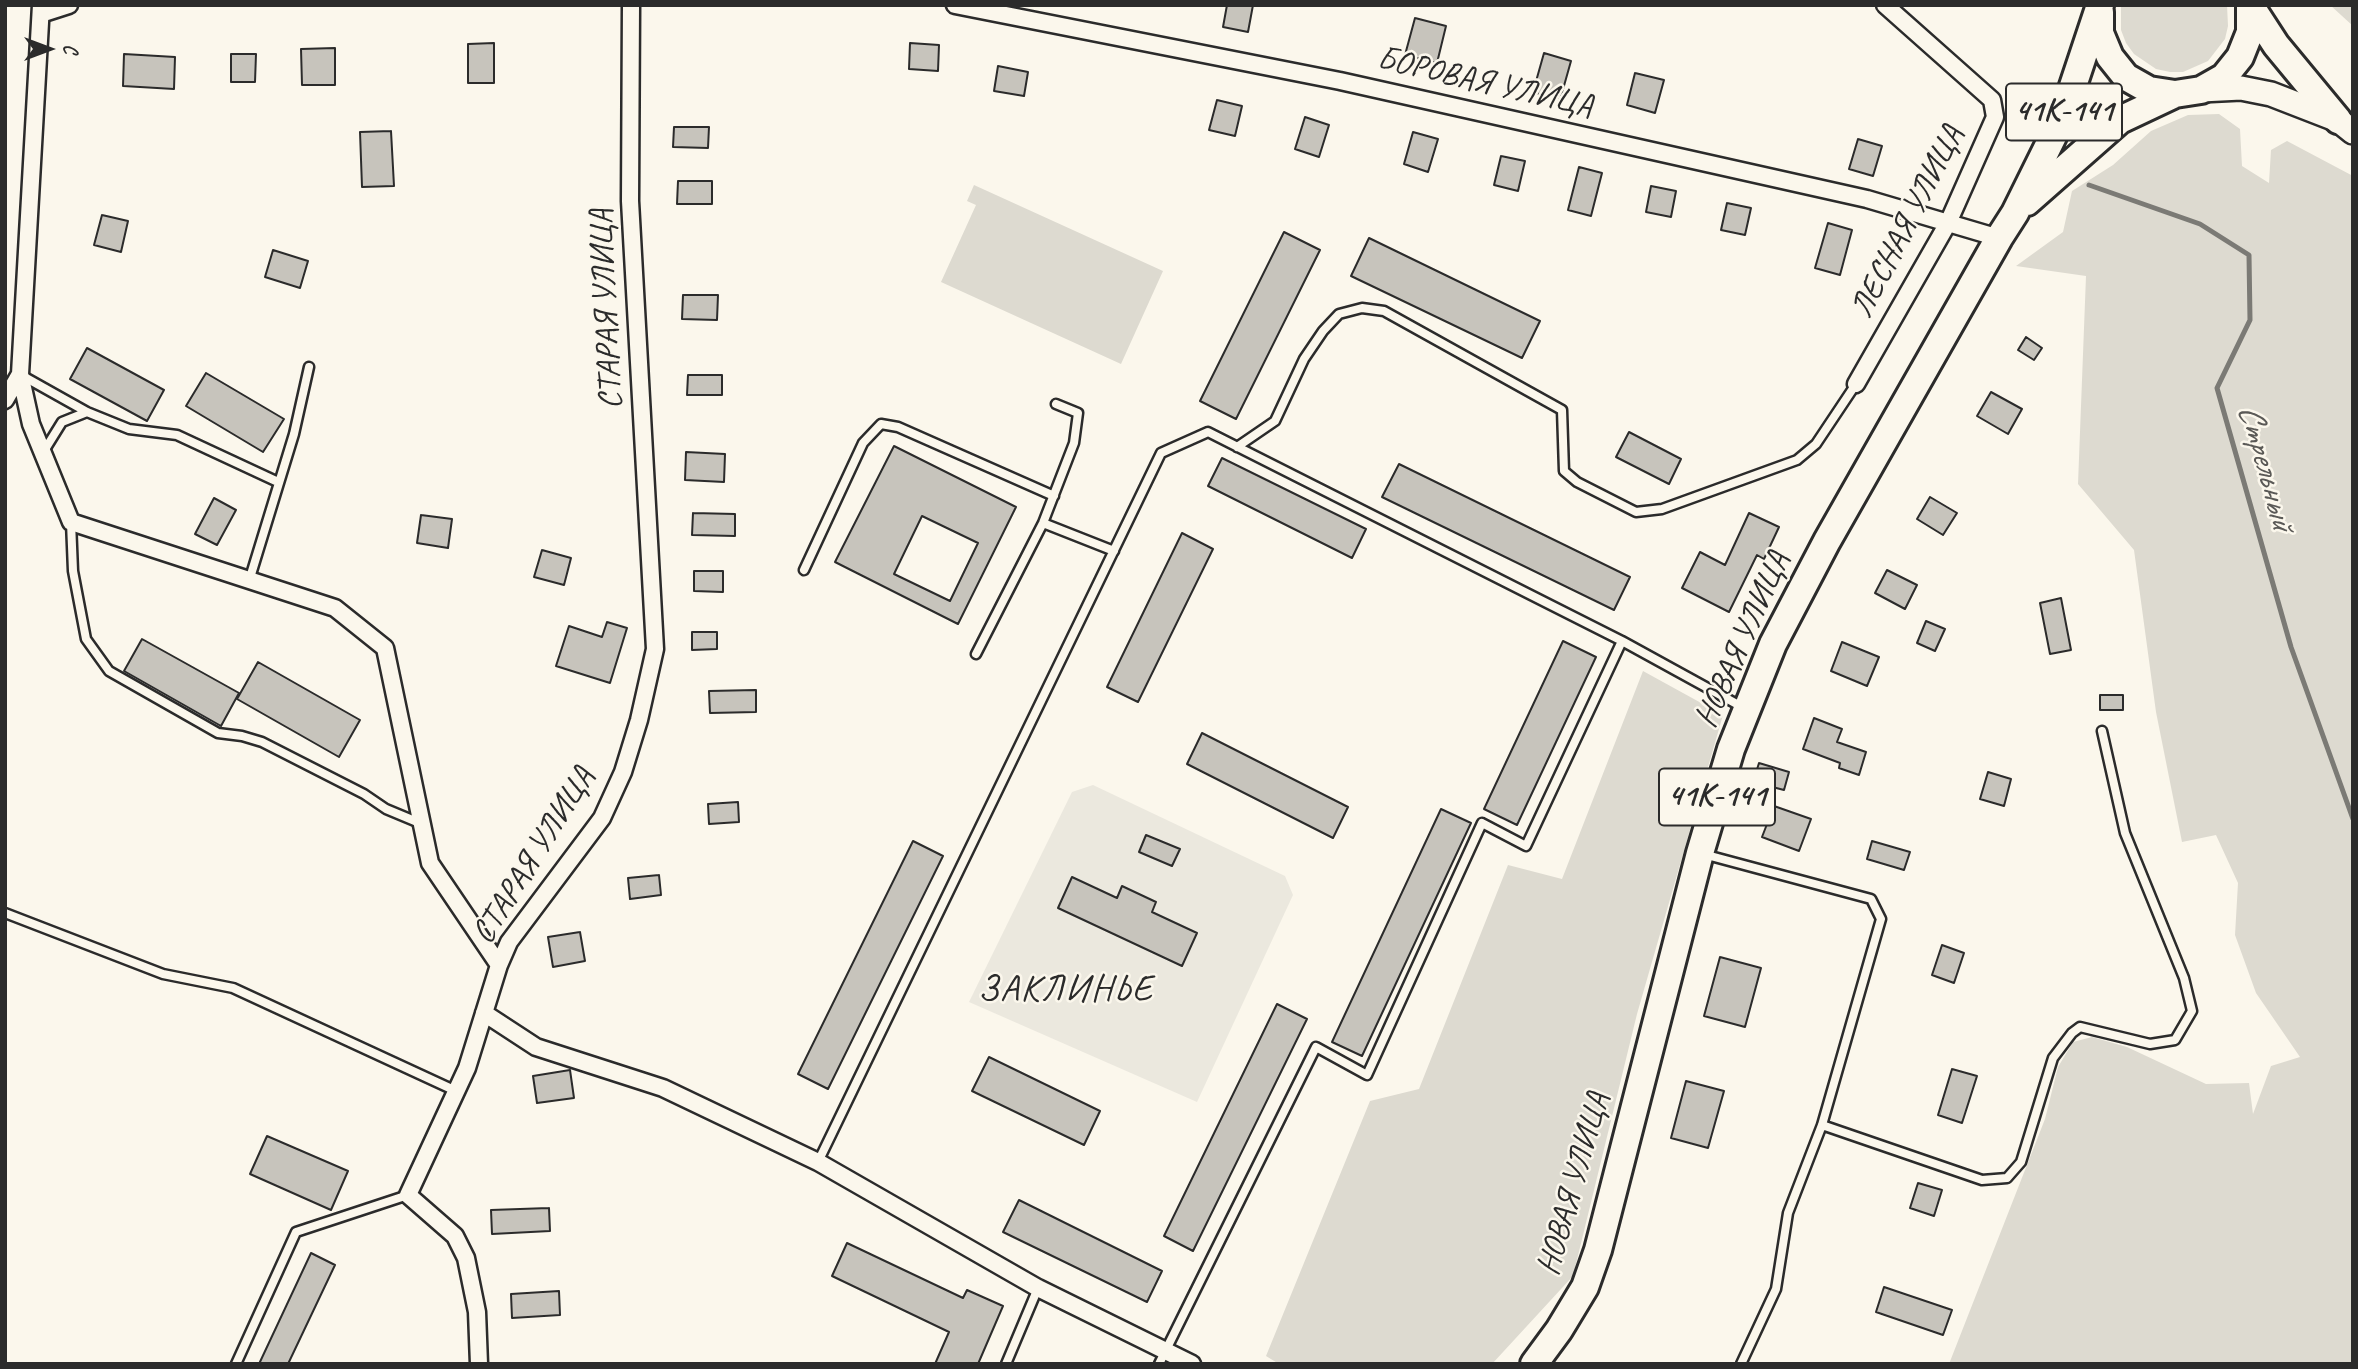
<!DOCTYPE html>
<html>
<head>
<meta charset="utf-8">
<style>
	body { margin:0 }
	#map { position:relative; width:2358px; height:1369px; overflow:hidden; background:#fbf7ec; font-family:Caveat,sans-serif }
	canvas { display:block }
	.frame { position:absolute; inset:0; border:7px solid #2b2b2b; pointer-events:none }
	.north { position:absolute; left:14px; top:14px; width:70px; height:70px; -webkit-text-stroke:5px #fbf7ec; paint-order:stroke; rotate:90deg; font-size:19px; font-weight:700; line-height:28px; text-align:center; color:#2b2b2b }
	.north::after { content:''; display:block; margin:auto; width:24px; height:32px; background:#2b2b2b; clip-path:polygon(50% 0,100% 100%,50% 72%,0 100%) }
</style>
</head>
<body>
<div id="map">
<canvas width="2358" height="1369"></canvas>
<div class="frame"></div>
<div class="north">С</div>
</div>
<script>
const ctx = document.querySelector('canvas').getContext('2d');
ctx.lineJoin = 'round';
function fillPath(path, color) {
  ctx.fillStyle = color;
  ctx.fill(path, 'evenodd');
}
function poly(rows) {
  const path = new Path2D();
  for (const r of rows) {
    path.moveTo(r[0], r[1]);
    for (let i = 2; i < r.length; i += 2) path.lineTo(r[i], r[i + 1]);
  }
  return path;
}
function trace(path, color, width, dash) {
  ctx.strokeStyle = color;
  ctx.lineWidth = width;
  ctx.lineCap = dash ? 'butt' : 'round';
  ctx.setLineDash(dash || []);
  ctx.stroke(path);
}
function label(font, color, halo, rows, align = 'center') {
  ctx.font = font + ' Caveat,sans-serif';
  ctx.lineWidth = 5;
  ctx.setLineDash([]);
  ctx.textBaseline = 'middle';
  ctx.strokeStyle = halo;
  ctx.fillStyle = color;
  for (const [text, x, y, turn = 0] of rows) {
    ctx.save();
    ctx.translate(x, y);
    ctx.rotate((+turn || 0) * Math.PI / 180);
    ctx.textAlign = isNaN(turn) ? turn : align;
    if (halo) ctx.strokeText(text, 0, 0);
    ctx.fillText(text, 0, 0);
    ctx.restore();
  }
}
fillPath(poly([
	[1093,785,1285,876,1293,895,1197,1102,969,1002,1072,792]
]), '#ebe8de');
fillPath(poly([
	[2121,5,2227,5,2228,26,2225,39,2208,61,2183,72,2170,72,2156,69,2134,54,2126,43,2121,30],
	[2330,5,2353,5,2353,26],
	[2219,114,2240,129,2242,166,2269,183,2271,150,2287,141,2353,176,2353,1364,1949,1364,2045,1119,2058,1067,2073,1042,2092,1037,2127,1047,2206,1084,2249,1083,2253,1114,2271,1066,2300,1057,2256,993,2235,935,2238,883,2216,835,2182,842,2156,712,2134,550,2078,484,2086,276,2016,266,2063,232,2072,191,2113,165,2151,131,2188,115],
	[974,185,1163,271,1121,364,941,282,976,205,967,201],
	[1643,671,1723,715,1637,1014,1573,1276,1492,1364,1279,1364,1266,1356,1370,1101,1419,1089,1508,865,1562,879]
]), '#dddad0');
trace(poly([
	[2089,185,2200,224,2249,255,2250,320,2217,388,2291,647,2353,819]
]), '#7b7a75', 5);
const building = poly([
	[1227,5,1253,5,1248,32,1223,27,1227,5],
	[1415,18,1446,26,1437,63,1405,55,1415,18],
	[494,43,494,83,468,83,468,44,494,43],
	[910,43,939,45,938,71,909,69,910,43],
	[335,48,335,85,302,85,301,49,335,48],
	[1544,53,1571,61,1560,100,1533,92,1544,53],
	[124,54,175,57,174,89,123,86,124,54],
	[231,54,256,54,255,82,231,82,231,54],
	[998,66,1028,72,1024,96,994,91,998,66],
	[1635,73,1664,80,1655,113,1627,105,1635,73],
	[1217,100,1242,106,1235,136,1209,130,1217,100],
	[1305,117,1329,125,1319,157,1295,149,1305,117],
	[674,127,709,127,708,148,673,147,674,127],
	[391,131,394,186,362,187,360,132,391,131],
	[1413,132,1438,139,1428,172,1404,164,1413,132],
	[1858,139,1882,146,1873,176,1849,169,1858,139],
	[1501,156,1525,161,1518,191,1494,185,1501,156],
	[1579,167,1602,173,1591,216,1568,210,1579,167],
	[678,181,712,181,712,204,677,204,678,181],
	[1651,186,1676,191,1671,217,1646,212,1651,186],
	[1727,203,1751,208,1745,235,1721,230,1727,203],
	[102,215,128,221,121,252,94,245,102,215],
	[1828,223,1852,230,1840,275,1815,268,1828,223],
	[1284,232,1320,250,1236,419,1200,401,1284,232],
	[1369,238,1540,321,1522,358,1351,276,1369,238],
	[273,250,308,261,300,288,265,277,273,250],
	[683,295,718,295,717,320,682,319,683,295],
	[2026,337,2042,348,2034,360,2018,350,2026,337],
	[87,348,164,390,147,421,70,379,87,348],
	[206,373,284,419,263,452,186,406,206,373],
	[688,375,722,375,722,395,687,395,688,375],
	[1991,392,2022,409,2008,434,1977,416,1991,392],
	[1629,432,1681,459,1669,484,1616,457,1629,432],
	[894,446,1016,507,958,624,835,562,894,446],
	[922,516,978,543,950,601,894,574,922,516],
	[686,452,725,454,724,482,685,480,686,452],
	[1222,458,1366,529,1352,558,1208,486,1222,458],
	[1399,464,1630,577,1614,610,1382,497,1399,464],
	[1930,497,1957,513,1943,535,1917,519,1930,497],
	[214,498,236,510,217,545,195,534,214,498],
	[693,513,735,514,735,536,692,535,693,513],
	[1749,513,1779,527,1764,559,1757,555,1729,612,1682,588,1700,552,1725,565,1749,513],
	[421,515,452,519,448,548,417,543,421,515],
	[1182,533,1213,549,1138,702,1107,687,1182,533],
	[542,550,571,558,564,585,534,577,542,550],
	[1887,570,1917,585,1905,609,1875,593,1887,570],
	[694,571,723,571,723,592,694,591,694,571],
	[2061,598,2071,650,2050,654,2040,603,2061,598],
	[1926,621,1945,629,1935,651,1917,643,1926,621],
	[607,622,627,628,610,683,556,666,569,626,602,637,607,622],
	[692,632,717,632,717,649,692,650,692,632],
	[142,639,239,693,221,726,124,671,142,639],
	[1563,641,1596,657,1517,825,1484,809,1563,641],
	[1842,642,1879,657,1867,686,1831,671,1842,642],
	[258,662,360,720,339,757,237,699,258,662],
	[756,690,756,712,710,713,709,691,756,690],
	[2100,695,2123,695,2123,710,2100,710,2100,695],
	[1814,718,1842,729,1837,742,1866,752,1859,775,1839,768,1840,763,1803,749,1814,718],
	[1202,733,1348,807,1333,838,1187,764,1202,733],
	[1759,763,1789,772,1784,790,1753,782,1759,763],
	[1988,772,2011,779,2004,806,1980,799,1988,772],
	[738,802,739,822,709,824,708,804,738,802],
	[1774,806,1811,819,1799,851,1762,837,1774,806],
	[1441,809,1471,823,1362,1056,1332,1042,1441,809],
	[1146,835,1180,849,1172,866,1139,852,1146,835],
	[913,841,943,856,828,1089,798,1074,913,841],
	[1872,841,1910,852,1904,870,1867,859,1872,841],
	[659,875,661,895,630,899,628,878,659,875],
	[1072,877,1117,898,1122,886,1156,902,1152,912,1197,933,1182,966,1058,908,1072,877],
	[580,932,585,961,553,967,548,937,580,932],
	[1942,945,1964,953,1954,983,1932,975,1942,945],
	[1720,957,1761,968,1745,1027,1704,1016,1720,957],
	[1277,1004,1307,1019,1193,1251,1164,1236,1277,1004],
	[989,1057,1100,1111,1084,1145,972,1091,989,1057],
	[1952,1069,1977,1076,1962,1123,1938,1115,1952,1069],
	[570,1070,574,1098,537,1103,533,1076,570,1070],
	[1686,1081,1724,1091,1708,1148,1671,1138,1686,1081],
	[267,1136,348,1171,331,1210,250,1174,267,1136],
	[1918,1183,1942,1190,1934,1216,1910,1208,1918,1183],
	[1019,1200,1162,1271,1147,1302,1003,1232,1019,1200],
	[549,1208,550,1231,492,1234,491,1210,549,1208],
	[847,1243,963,1298,967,1290,1003,1306,978,1364,935,1364,949,1332,832,1276,847,1243],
	[311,1253,335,1265,288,1364,259,1364,311,1253],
	[1884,1287,1952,1310,1943,1335,1876,1312,1884,1287],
	[559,1291,560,1315,512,1318,511,1294,559,1291]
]);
fillPath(building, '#c7c4bc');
trace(building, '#2b2b2b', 2);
const service = poly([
	[21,375,87,412,129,429,177,435,278,482],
	[1237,447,1275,421,1304,359,1323,331,1339,314,1362,308,1384,311,1562,410,1564,471,1577,482,1636,512,1662,509,1797,460,1816,444,1856,384],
	[44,451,62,422,87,412],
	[71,522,73,571,86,639,109,671,218,733,242,736,262,742,364,794,386,809,422,824],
	[1043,523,1114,551],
	[804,570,863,443,881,424,898,427,1054,496],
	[249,581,294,434,309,367],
	[976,654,1043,523,1074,443,1078,413,1056,404],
	[1703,854,1871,899,1881,919,1822,1125,1788,1213,1776,1289,1741,1364],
	[5,913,163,974,233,988,456,1091],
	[1822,1125,1982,1180,2007,1178,2021,1162,2053,1058,2072,1033,2080,1027,2150,1044,2175,1040,2192,1011,2184,978,2125,833,2102,731],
	[818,1162,1161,453,1208,432,1622,641,1744,708],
	[236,1364,296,1232,408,1195],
	[1006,1364,1038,1288],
	[1159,1364,1316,1047,1367,1075,1482,823,1526,846,1622,641]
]);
const minor = poly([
	[955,5,1340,81,1867,199,1999,238],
	[41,14,69,5],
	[20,374,31,424,71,522,335,608,385,648,430,863,499,965],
	[1856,384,1948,223,1995,117,1992,100,1885,5],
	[5,400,20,374,41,5],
	[484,1013,536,1047,663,1088,818,1162,1038,1288,1192,1364],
	[479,1364,477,1312,466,1258,455,1236,408,1195,467,1068,499,965,509,942,602,818,623,772,639,720,655,649,630,201,631,5]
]);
const secondary = poly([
	[2201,90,2241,88,2271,94,2338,120,2353,132]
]);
const primary = poly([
	[2250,5,2276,45,2338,120],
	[2100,12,2100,33,2110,57,2126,77,2149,90,2175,94],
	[2027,202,2120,120,2175,94,2201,90,2224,77,2240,57,2250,32,2250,5],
	[1534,1364,1559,1330,1585,1287,1598,1250,1700,853,1731,749,1773,644,1827,541,1999,238,2015,213,2063,116,2100,5]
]);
trace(service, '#2b2b2b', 13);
trace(minor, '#2b2b2b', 21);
trace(secondary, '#2b2b2b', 28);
trace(primary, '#2b2b2b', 32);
trace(service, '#fbf7ec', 8);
trace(minor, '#fbf7ec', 16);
trace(secondary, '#fbf7ec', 23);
trace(primary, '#fbf7ec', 26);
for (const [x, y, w] of [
	[2064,112,116],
	[1717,797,116]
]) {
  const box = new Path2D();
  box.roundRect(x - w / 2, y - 28.5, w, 57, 5);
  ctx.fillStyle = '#fbf7ec';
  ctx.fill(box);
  trace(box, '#2b2b2b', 2);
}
label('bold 32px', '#2b2b2b', null, [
	["41К-141",2064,112],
	["41К-141",1717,797]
]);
label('33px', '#2b2b2b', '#fbf7ec', [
	["БОРОВАЯ УЛИЦА",1485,83,13],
	["ЛЕСНАЯ УЛИЦА",1908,222,-63],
	["СТАРАЯ УЛИЦА",607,309,-93],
	["НОВАЯ УЛИЦА",1743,640,-66],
	["СТАРАЯ УЛИЦА",534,856,-58],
	["НОВАЯ УЛИЦА",1574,1184,-74]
]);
label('italic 35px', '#5a5956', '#fbf7ec', [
	["Стрельный",2265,467,74]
]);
ctx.letterSpacing = '2px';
label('37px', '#2b2b2b', '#fbf7ec', [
	["ЗАКЛИНЬЕ",1066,990]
]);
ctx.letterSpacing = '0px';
</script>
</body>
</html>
